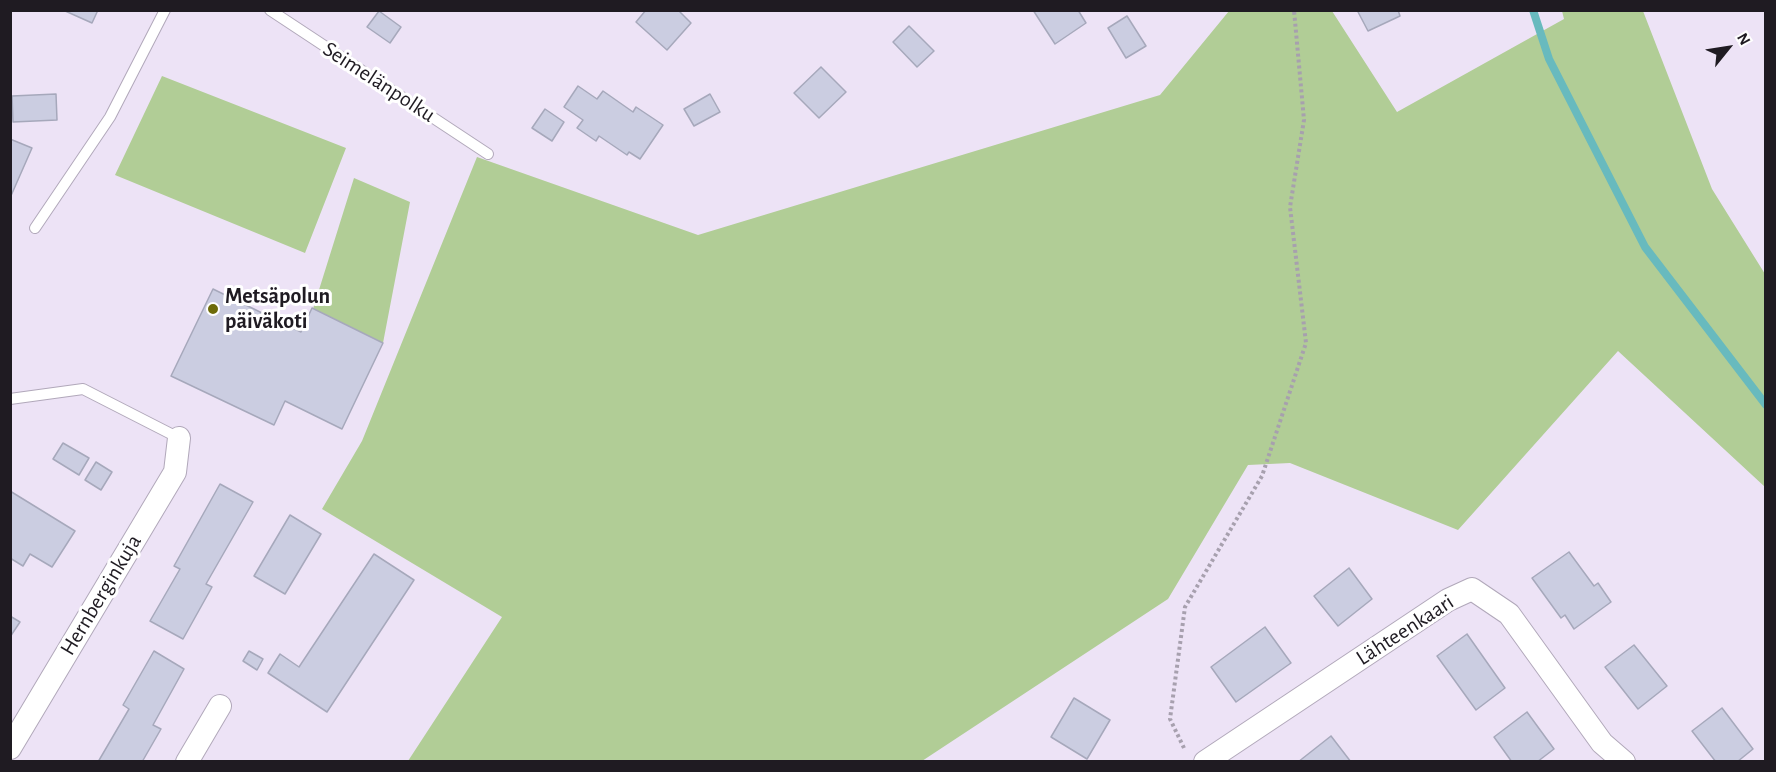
<!DOCTYPE html>
<html>
<head>
<meta charset="utf-8">
<style>
	body { margin:0 }
	#map { position:relative; width:1776px; height:772px; overflow:hidden; background:#ede3f6; font-family:"Alegreya Sans",sans-serif }
	canvas { display:block }
	.frame { position:absolute; inset:0; border:12px solid #1f1b22; pointer-events:none }
	.north { position:absolute; left:1698px; top:18px; width:60px; height:60px; -webkit-text-stroke:4px #fff; paint-order:stroke; rotate:60deg; font-size:16px; font-weight:700; line-height:24px; text-align:center; color:#1f1b22 }
	.north::after { content:''; display:block; margin:auto; width:21px; height:27px; background:#1f1b22; clip-path:polygon(50% 0,100% 100%,50% 72%,0 100%) }
</style>
</head>
<body>
<div id="map">
<canvas width="1776" height="772"></canvas>
<div class="frame"></div>
<div class="north">N</div>
</div>
<script>
const ctx = document.querySelector('canvas').getContext('2d');
ctx.lineJoin = 'round';
function fillPath(path, color) {
  ctx.fillStyle = color;
  ctx.fill(path, 'evenodd');
}
function poly(rows) {
  const path = new Path2D();
  for (const r of rows) {
    path.moveTo(r[0], r[1]);
    for (let i = 2; i < r.length; i += 2) path.lineTo(r[i], r[i + 1]);
  }
  return path;
}
function trace(path, color, width, dash) {
  ctx.strokeStyle = color;
  ctx.lineWidth = width;
  ctx.lineCap = dash ? 'butt' : 'round';
  ctx.setLineDash(dash || []);
  ctx.stroke(path);
}
function label(font, color, halo, rows, align = 'center') {
  ctx.font = font + ' "Alegreya Sans",sans-serif';
  ctx.lineWidth = 6;
  ctx.setLineDash([]);
  ctx.textBaseline = 'middle';
  ctx.strokeStyle = halo;
  ctx.fillStyle = color;
  for (const [text, x, y, turn = 0] of rows) {
    ctx.save();
    ctx.translate(x, y);
    ctx.rotate((+turn || 0) * Math.PI / 180);
    ctx.textAlign = isNaN(turn) ? turn : align;
    if (halo) ctx.strokeText(text, 0, 0);
    ctx.fillText(text, 0, 0);
    ctx.restore();
  }
}
fillPath(poly([
	[1229,11,1332,11,1397,112,1564,19,1562,11,1643,11,1712,189,1765,274,1765,487,1618,351,1458,530,1290,463,1248,465,1168,599,922,761,408,761,502,617,322,509,362,441,477,157,698,235,1160,95],
	[162,76,346,148,305,253,115,175],
	[354,178,410,202,383,343,313,309]
]), '#b1cd96');
trace(poly([
	[1533,10,1549,59,1645,247,1766,405]
]), '#68babe', 8);
const building = poly([
	[63,10,98,10,92,23,63,10],
	[646,10,678,10,691,23,667,50,636,22,646,10],
	[1033,10,1078,10,1086,23,1055,44,1033,10],
	[1357,10,1398,10,1400,16,1368,31,1357,10],
	[379,11,401,27,390,43,367,27,379,11],
	[1127,16,1146,46,1126,58,1108,28,1127,16],
	[909,26,934,51,917,67,893,42,909,26],
	[821,67,846,92,819,118,794,93,821,67],
	[578,86,597,99,603,91,633,112,636,107,663,125,640,159,629,152,627,155,599,136,596,141,577,128,583,120,564,107,578,86],
	[56,94,57,120,13,122,12,96,56,94],
	[710,94,720,112,694,126,684,109,710,94],
	[545,109,564,122,552,141,532,128,545,109],
	[10,139,32,148,10,198,10,139],
	[213,289,301,332,312,308,383,343,342,429,285,401,274,425,171,376,213,289],
	[63,443,89,458,79,475,53,459,63,443],
	[96,462,112,472,101,490,85,480,96,462],
	[220,484,253,502,206,584,212,587,183,639,150,621,180,569,174,566,220,484],
	[10,491,75,531,52,567,30,554,23,566,10,558,10,491],
	[290,515,321,534,285,594,254,576,290,515],
	[1569,552,1594,586,1598,583,1611,602,1574,629,1565,615,1561,618,1532,578,1569,552],
	[374,554,414,580,327,712,268,673,280,654,299,667,374,554],
	[1349,568,1372,599,1338,626,1314,596,1349,568],
	[10,616,20,622,10,637,10,616],
	[1265,627,1291,663,1236,702,1211,667,1265,627],
	[1467,634,1505,688,1476,710,1437,656,1467,634],
	[1634,645,1667,686,1638,709,1605,667,1634,645],
	[154,651,184,669,153,725,161,729,142,762,98,762,129,709,123,705,154,651],
	[249,651,263,659,257,670,243,661,249,651],
	[1074,698,1110,720,1087,759,1051,737,1074,698],
	[1722,708,1753,749,1737,762,1716,762,1692,731,1722,708],
	[1527,712,1554,749,1537,762,1512,762,1494,737,1527,712],
	[1331,736,1351,762,1298,762,1331,736]
]);
fillPath(building, '#cbcde1');
trace(building, '#a6a8bb', 1.5);
const lane = poly([
	[270,10,488,154],
	[35,228,110,117,165,10],
	[10,399,83,389,179,438]
]);
const street = poly([
	[10,748,175,472,179,438],
	[187,762,220,706],
	[1205,762,1448,600,1472,589,1509,614,1602,743,1624,762]
]);
trace(lane, '#b1a8ba', 12);
trace(street, '#b1a8ba', 24);
trace(poly([
	[1184,748,1170,719,1185,607,1262,476,1306,343,1290,207,1304,120,1294,10]
]), '#a7a0ae', 4, [3, 3]);
trace(lane, '#fff', 10);
trace(street, '#fff', 22);
for (const [x, y, r, color] of [
	[213,309,6,"#6d6b09"]
]) {
  const dot = new Path2D();
  dot.arc(x, y, r, 0, 2 * Math.PI);
  ctx.fillStyle = color;
  ctx.fill(dot);
  trace(dot, '#fff', 2);
}
label('22px', '#1f1b22', '#fff', [
	["Seimelänpolku",379,82,33],
	["Hernberginkuja",101,595,-59],
	["Lähteenkaari",1405,630,-33]
]);
label('bold 22px', '#1f1b22', '#fff', [
	["Metsäpolun",225,296],
	["päiväkoti",225,321]
], 'left');
</script>
</body>
</html>
